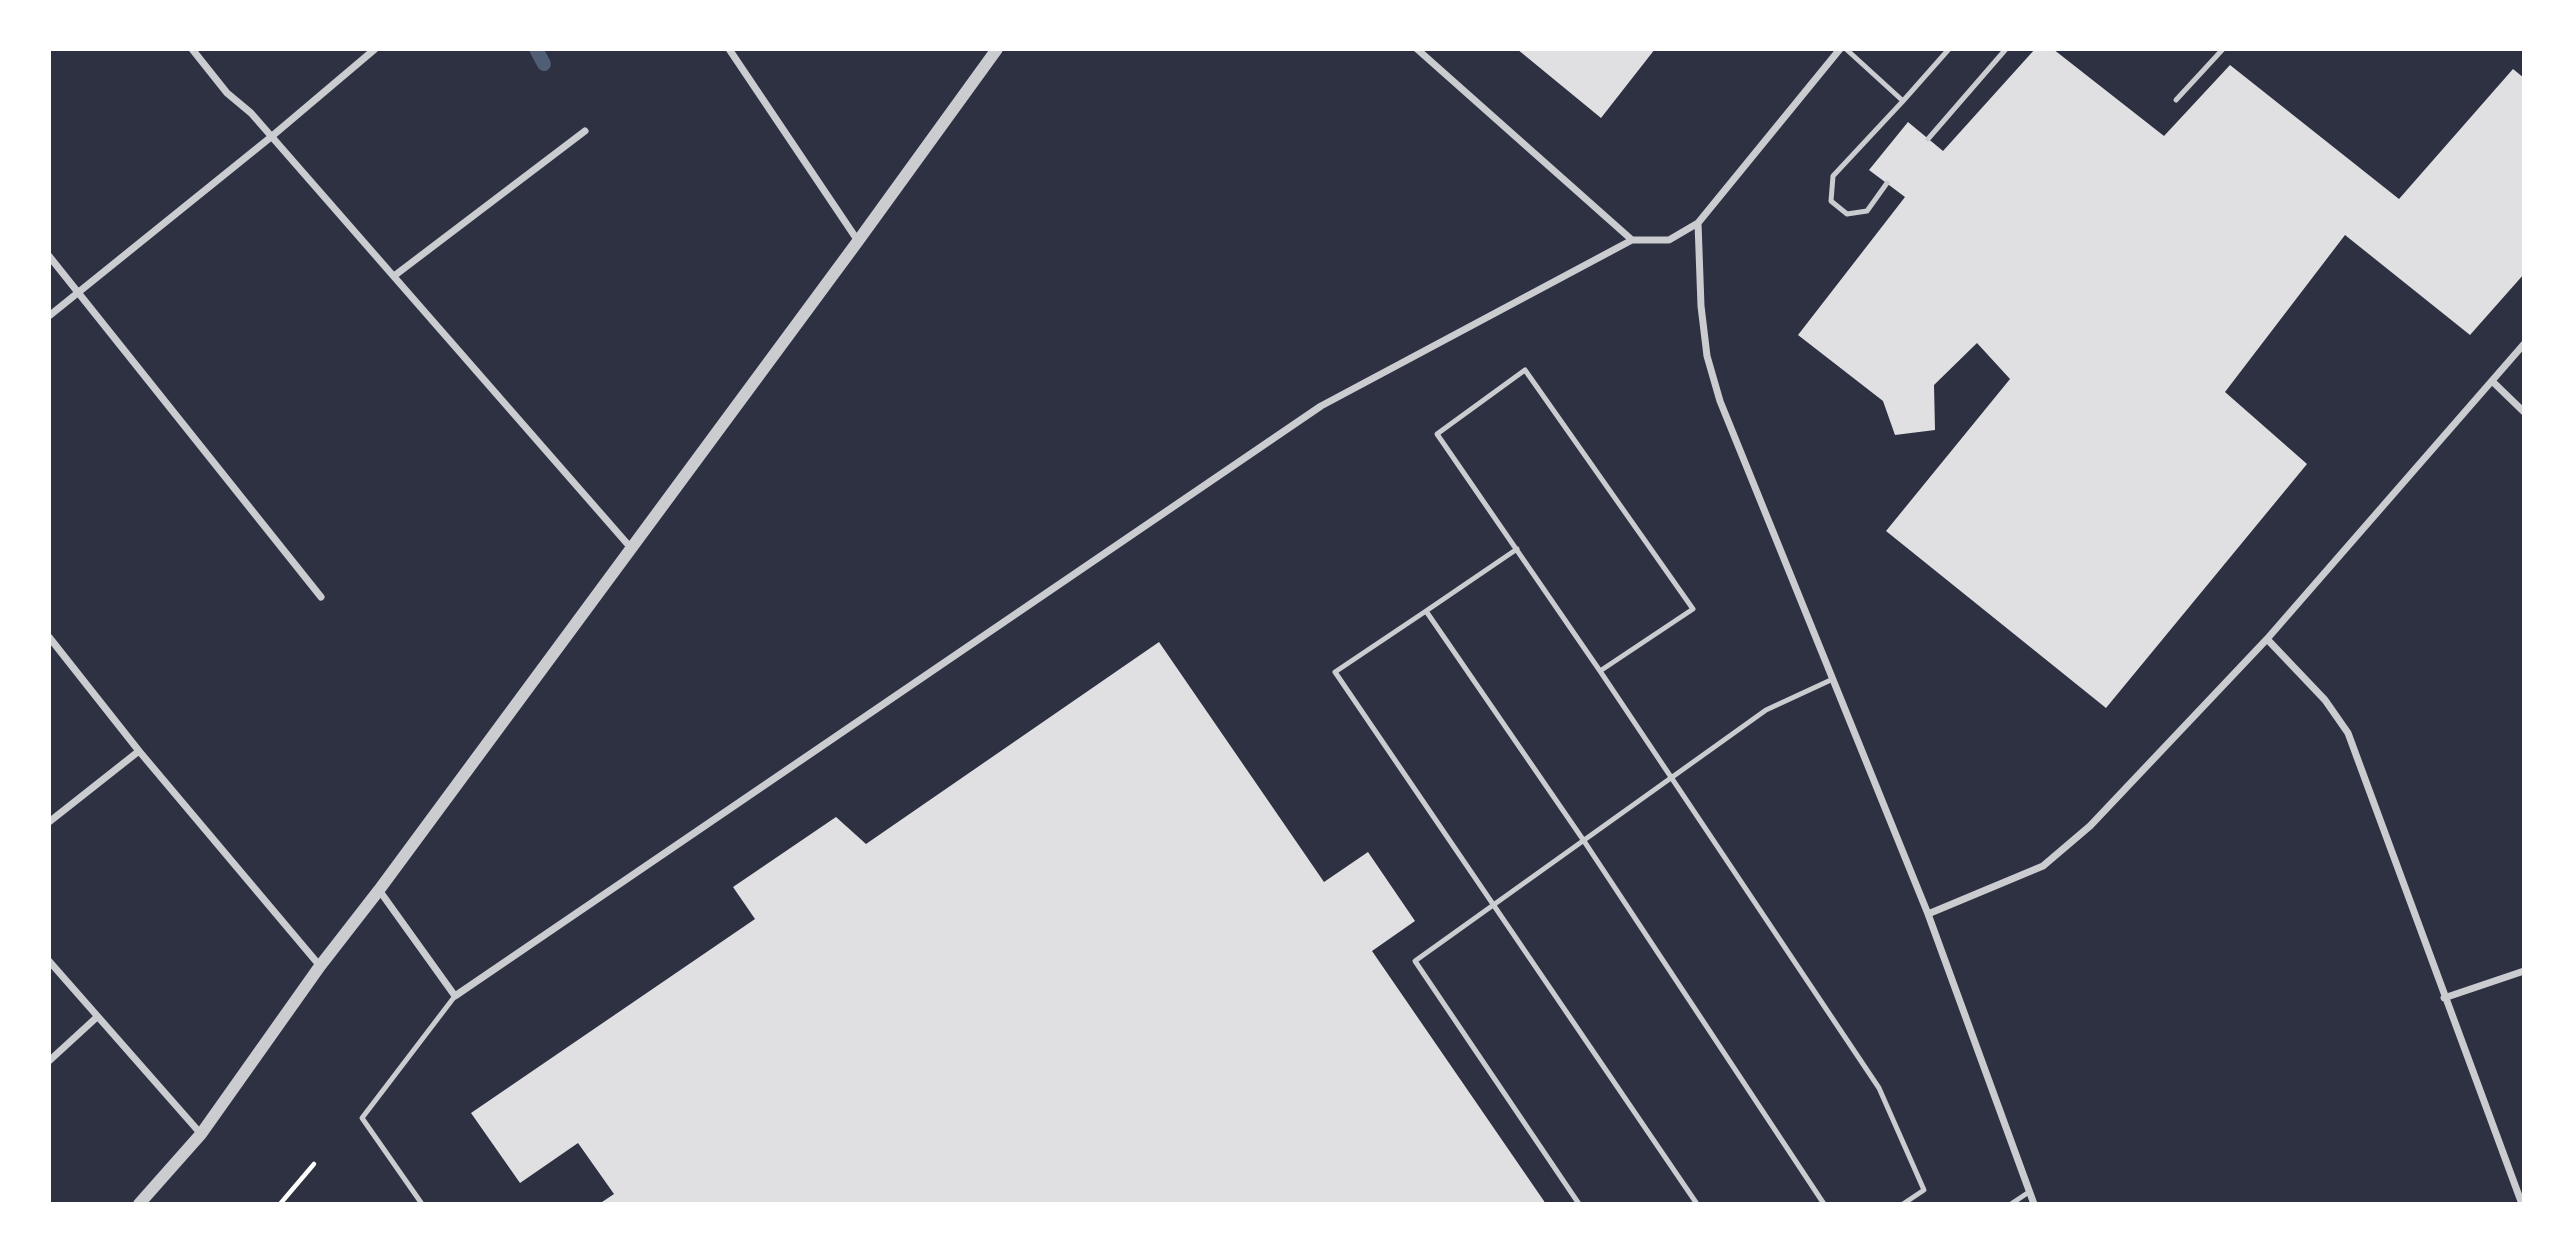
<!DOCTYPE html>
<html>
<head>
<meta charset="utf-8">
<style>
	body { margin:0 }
	#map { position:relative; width:2573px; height:1253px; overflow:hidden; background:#2d3142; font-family:"Archivo Narrow",sans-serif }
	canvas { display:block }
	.frame { position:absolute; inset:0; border:51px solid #fff; pointer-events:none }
</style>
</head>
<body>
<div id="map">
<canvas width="2573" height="1253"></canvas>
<div class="frame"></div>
</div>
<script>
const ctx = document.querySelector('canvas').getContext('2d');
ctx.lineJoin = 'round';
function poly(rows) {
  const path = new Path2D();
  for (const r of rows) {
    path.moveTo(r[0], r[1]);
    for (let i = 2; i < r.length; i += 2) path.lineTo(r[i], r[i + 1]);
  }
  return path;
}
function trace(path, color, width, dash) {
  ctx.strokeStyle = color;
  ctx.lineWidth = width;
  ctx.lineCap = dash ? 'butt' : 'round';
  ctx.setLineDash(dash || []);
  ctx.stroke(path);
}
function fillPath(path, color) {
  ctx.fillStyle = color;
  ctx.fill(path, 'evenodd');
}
trace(poly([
	[536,49,544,64]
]), '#4f5d75', 14);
fillPath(poly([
	[1517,49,1655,49,1601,118],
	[2035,49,2053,49,2164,136,2230,65,2399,199,2513,69,2524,78,2524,274,2470,335,2345,235,2225,392,2307,464,2106,708,1886,531,2010,379,1977,343,1934,385,1935,430,1895,435,1883,401,1798,335,1905,197,1869,170,1908,122,1943,151],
	[1159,642,1324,882,1368,852,1415,921,1372,951,1546,1204,599,1204,614,1194,578,1143,520,1183,471,1113,755,919,733,887,836,817,866,844]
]), '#e0e0e3');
trace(poly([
	[280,1204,314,1164]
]), '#fff', 4.5);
trace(poly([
	[1846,49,1903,101,1949,49],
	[2176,100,2223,49],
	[1928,139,2006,49],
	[1887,183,1867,211,1847,214,1831,201,1833,176,1903,101],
	[1426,611,1517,549],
	[1600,671,1693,609,1525,370,1437,434,1600,671,1879,1088,1924,1190,1903,1204],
	[422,1204,362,1118,455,996],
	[1579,1204,1415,961,1766,710,1833,679],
	[1697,1204,1335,672,1426,611,1584,841,1824,1204],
	[2011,1204,2029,1192]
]), '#caccd0', 5);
trace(poly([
	[192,49,227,93,251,113,631,548],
	[729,49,858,241],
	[1417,49,1632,240,1669,240,1698,223,1840,49],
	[1698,223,1701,306,1707,356,1720,401,1928,914,2034,1204],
	[49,256,321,597],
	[394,276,585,131],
	[49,316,271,137,375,49],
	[2492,381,2524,412],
	[49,637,139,751,320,966],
	[2267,639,2325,700,2348,733,2522,1204],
	[49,822,139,751],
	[379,890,455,996,1321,406,1632,240],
	[1928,914,2043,866,2090,826,2267,639,2524,344],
	[49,961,201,1134],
	[2444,998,2524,971],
	[49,1061,97,1017]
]), '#caccd0', 7);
trace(poly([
	[139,1204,201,1134,320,966,379,890,858,241,997,49]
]), '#caccd0', 12);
</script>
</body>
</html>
